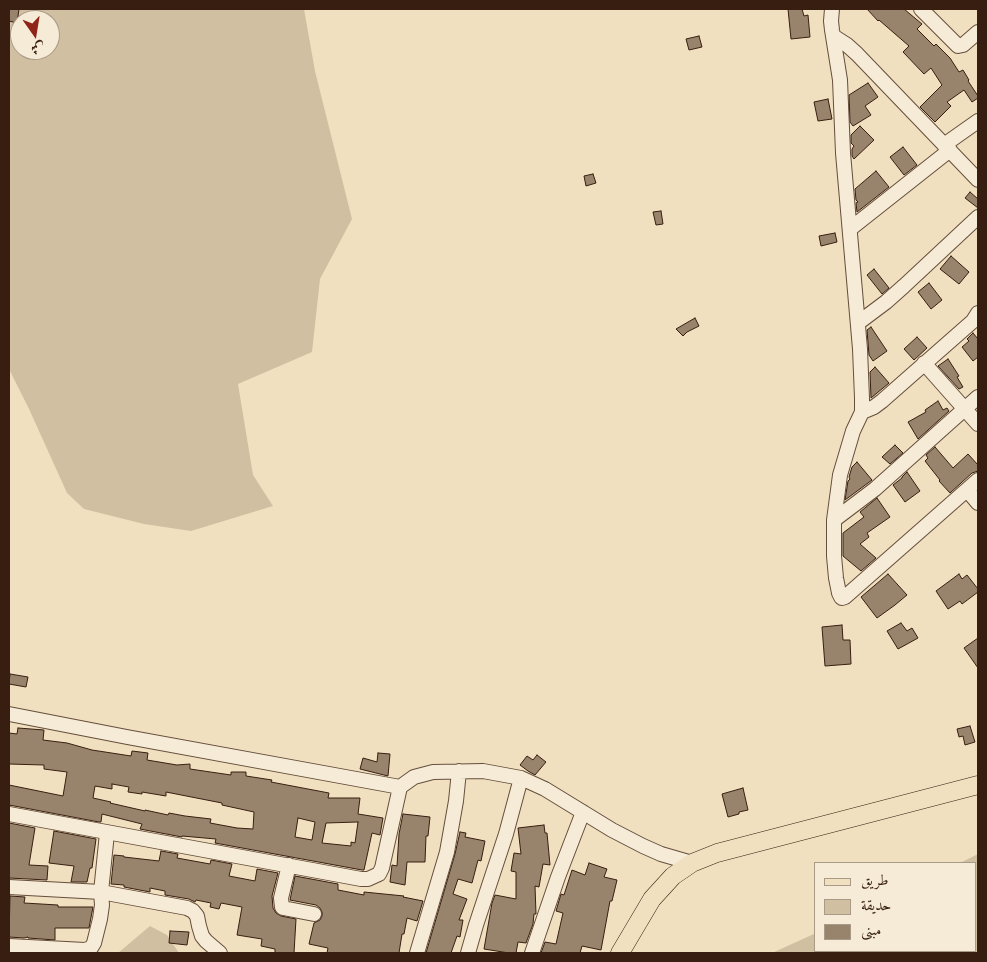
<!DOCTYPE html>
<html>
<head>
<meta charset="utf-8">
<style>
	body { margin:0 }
	#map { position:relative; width:987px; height:962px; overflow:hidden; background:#f0e0c0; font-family:"EB Garamond",Amiri,serif }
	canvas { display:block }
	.frame { position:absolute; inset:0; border:10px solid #381e10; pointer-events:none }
	.legend { position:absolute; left:814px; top:862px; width:162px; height:90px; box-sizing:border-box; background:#f5ebd6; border:1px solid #a99987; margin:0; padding:6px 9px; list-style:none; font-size:15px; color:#381e10 }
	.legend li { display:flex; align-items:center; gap:10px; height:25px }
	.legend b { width:25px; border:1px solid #a99987 }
	.north { position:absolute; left:10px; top:10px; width:50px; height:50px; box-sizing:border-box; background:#f5ebd6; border:1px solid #a99987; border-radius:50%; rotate:167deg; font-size:14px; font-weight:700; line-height:20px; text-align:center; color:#381e10 }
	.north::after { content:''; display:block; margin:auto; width:18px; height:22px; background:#8f2418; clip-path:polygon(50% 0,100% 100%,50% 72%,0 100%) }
</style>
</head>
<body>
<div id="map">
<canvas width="987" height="962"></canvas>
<div class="frame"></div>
<ul class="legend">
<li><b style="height:6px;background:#f0e0c0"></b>طريق</li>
<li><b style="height:14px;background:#d1bfa2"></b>حديقة</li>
<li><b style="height:14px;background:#98836c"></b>مبنى</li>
</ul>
<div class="north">ش</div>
</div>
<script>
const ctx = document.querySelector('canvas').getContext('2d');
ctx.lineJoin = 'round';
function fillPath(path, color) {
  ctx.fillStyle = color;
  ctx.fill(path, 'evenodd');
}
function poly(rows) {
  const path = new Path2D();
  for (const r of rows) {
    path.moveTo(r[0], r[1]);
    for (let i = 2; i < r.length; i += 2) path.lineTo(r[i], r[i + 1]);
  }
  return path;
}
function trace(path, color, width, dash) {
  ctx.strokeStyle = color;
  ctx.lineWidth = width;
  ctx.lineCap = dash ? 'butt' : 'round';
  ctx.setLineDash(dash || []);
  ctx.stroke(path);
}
fillPath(poly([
	[9,9,304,9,315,71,352,219,320,279,312,352,238,384,253,475,273,506,191,531,144,524,84,509,67,493,29,409,9,369],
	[20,20,50,20,50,50,20,50],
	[978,854,978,953,772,953,816,933,816,951,976,951,976,863,960,863],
	[150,926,167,935,179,953,118,953]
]), '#d1bfa2');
const building = poly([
	[9,9,19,9,17,23,9,21,9,9],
	[788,9,802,9,804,16,808,15,810,37,791,39,788,9],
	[867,9,904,9,922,24,917,29,934,46,936,44,950,58,959,72,963,70,969,80,968,81,978,96,978,98,972,102,964,90,947,102,951,106,935,122,920,107,942,85,931,68,924,74,903,52,909,46,879,20,878,21,867,9],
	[699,36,702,47,689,50,686,39,699,36],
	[868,83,878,97,865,106,871,115,853,126,850,122,849,95,868,83],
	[828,99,832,119,818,121,814,102,828,99],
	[860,126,874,140,854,159,852,156,852,149,854,146,851,143,851,135,860,126],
	[903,147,917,165,904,175,890,157,903,147],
	[876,171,889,187,857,212,856,203,858,202,856,200,855,189,876,171],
	[593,174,596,183,586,186,584,176,593,174],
	[970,192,978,199,978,208,965,198,970,192],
	[661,211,663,224,656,225,653,212,661,211],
	[835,233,837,242,821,246,819,236,835,233],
	[951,256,969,272,959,284,940,269,951,256],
	[874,269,889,288,882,294,867,275,874,269],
	[929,283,942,300,931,309,918,292,929,283],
	[695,318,699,326,687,332,683,336,676,329,695,318],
	[871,327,887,351,873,361,869,355,867,330,871,327],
	[973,333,978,339,978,357,973,361,962,347,969,341,967,339,973,333],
	[917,337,927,348,914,360,904,349,917,337],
	[948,359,959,376,957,377,963,387,959,389,938,366,948,359],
	[875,367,889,383,871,398,870,372,875,367],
	[938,401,943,410,947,408,949,411,918,439,908,422,926,412,925,410,938,401],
	[895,445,903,453,890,464,882,457,895,445],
	[935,447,953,468,968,454,978,465,978,471,972,473,950,493,939,481,940,480,925,461,928,458,926,455,935,447],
	[857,462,872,480,845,500,848,481,850,479,849,477,852,467,857,462],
	[907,472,920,491,905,502,893,485,902,478,902,477,907,472],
	[877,498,890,517,867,533,869,537,860,544,876,558,861,571,843,556,843,533,864,517,860,512,877,498],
	[888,574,907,595,895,605,877,618,861,597,888,574],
	[959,574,962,579,967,575,978,589,978,592,962,604,960,601,948,609,936,591,959,574],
	[901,623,907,631,912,628,918,638,898,649,887,631,901,623],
	[842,625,843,640,850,640,851,664,825,666,822,627,842,625],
	[978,638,978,668,964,648,978,638],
	[10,674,28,677,26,687,9,684,10,674],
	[970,726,975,742,965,745,963,736,959,737,957,729,970,726],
	[18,728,44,730,43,740,67,743,92,750,131,756,132,751,148,753,147,760,177,765,190,764,190,769,231,775,231,772,246,772,246,776,272,780,271,782,329,793,328,798,360,798,358,814,383,818,380,835,372,833,364,870,362,870,215,843,216,839,182,836,182,837,140,829,142,824,102,814,101,822,99,822,9,805,9,785,63,796,67,772,44,769,44,765,9,764,9,733,17,734,18,728],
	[112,784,129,787,128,792,142,794,142,792,166,796,166,792,222,803,222,805,254,812,253,829,237,828,210,823,211,819,185,816,169,813,168,815,145,810,145,811,110,803,111,802,93,798,95,786,112,789,112,784],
	[298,818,315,822,312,840,295,837,298,818],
	[358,822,355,843,351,842,351,846,322,843,326,823,358,822],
	[378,753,390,754,388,776,360,769,363,758,377,762,378,753],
	[537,755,546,762,535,775,528,771,520,765,527,756,533,760,537,755],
	[743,788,748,810,739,812,739,814,728,817,722,794,743,788],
	[403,814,430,817,428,836,426,836,425,862,407,862,405,885,390,882,392,865,397,866,399,834,403,814],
	[9,823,35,828,29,865,48,866,47,880,9,878,9,823],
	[544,825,545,833,547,833,550,865,543,864,539,887,535,886,536,914,534,914,533,924,526,943,518,942,516,953,509,953,484,949,492,903,495,895,516,899,516,872,511,871,514,853,521,854,518,828,544,825],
	[54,831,96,839,92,868,90,868,87,882,71,882,74,866,49,863,54,831],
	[460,832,466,833,465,837,485,841,481,861,478,860,472,883,458,879,453,894,467,899,459,920,463,920,460,937,457,936,451,953,426,953,455,854,460,832],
	[161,851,178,854,177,858,210,864,211,860,232,864,229,876,255,881,257,869,278,873,272,896,273,908,276,913,281,916,296,919,294,953,275,953,275,949,261,946,262,939,237,935,242,907,221,903,219,909,210,907,211,903,196,900,195,902,189,899,165,895,165,891,150,888,150,892,124,887,124,885,111,884,114,855,124,856,124,857,159,861,161,851],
	[589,863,607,869,604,877,617,880,612,901,610,901,601,950,582,946,580,953,541,953,545,942,556,944,563,913,556,911,561,894,564,895,572,870,585,875,589,863],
	[295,876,338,884,338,890,364,895,364,892,404,896,403,897,423,901,417,921,407,918,404,934,402,934,399,953,327,953,328,948,309,944,314,923,320,920,322,916,322,912,320,908,316,905,290,900,295,876],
	[10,896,25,897,24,903,58,905,58,907,93,907,89,928,55,928,55,940,28,938,28,937,24,938,9,937,10,896],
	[170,931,189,932,187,945,169,943,170,931]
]);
fillPath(building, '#98836c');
trace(building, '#381e10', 1);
const minor = poly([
	[832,9,831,21,832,30,840,80,843,153,860,349,862,398,862,412,853,431,840,475,834,520,834,556,836,578,839,593,841,597,842,598,845,597,978,480],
	[921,9,958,46,963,45,978,32],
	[833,36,847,45,857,54,978,180],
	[944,145,978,121],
	[850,229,950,150],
	[858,323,886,302,904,286,978,217],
	[924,363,978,424],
	[862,412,874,407,882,401,973,321,978,313],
	[967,490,978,503],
	[834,520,875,489,978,397],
	[9,714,127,737,400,787,382,868,379,874,368,879,361,879,9,814],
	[400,787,414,777,433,772,483,771,521,778,545,789,612,830,643,846,661,854,692,863],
	[289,865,281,898,282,907,283,908,314,914],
	[9,887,101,892,187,908,193,911,197,916,199,926,202,936,206,941,220,953],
	[9,946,85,950,91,948,94,943,100,919,102,905,101,892,107,833],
	[417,953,447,852,456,801,459,771],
	[468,953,476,925,506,834,521,778],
	[532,953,558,877,583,812]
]);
const major = poly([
	[620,953,652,899,673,876,692,863,717,853,978,785]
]);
trace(minor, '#664e3c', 16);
trace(major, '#381e10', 19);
trace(minor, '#f5ebd6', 14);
trace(major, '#f0e0c0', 18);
</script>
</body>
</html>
